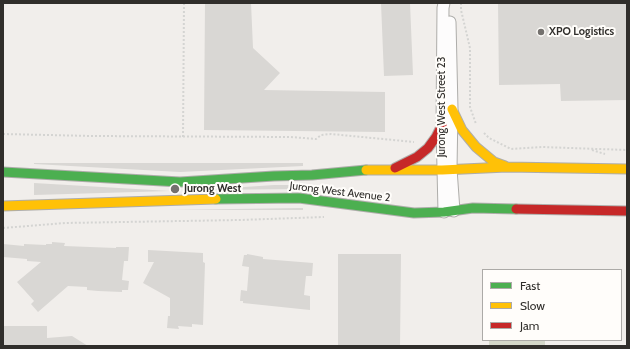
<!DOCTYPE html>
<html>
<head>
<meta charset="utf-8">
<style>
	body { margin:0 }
	#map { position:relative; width:630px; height:349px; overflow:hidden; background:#f1eeeb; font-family:Cabin,sans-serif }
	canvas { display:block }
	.frame { position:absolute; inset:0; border:4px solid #302e2b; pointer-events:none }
	.legend { position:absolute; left:482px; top:269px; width:140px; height:72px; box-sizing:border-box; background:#fffdfa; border:1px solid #acaaa7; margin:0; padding:5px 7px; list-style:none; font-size:12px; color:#302e2b }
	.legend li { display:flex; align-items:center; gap:8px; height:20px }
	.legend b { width:20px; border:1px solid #acaaa7 }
</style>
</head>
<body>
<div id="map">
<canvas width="630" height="349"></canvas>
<div class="frame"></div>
<ul class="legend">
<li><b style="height:5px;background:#4caf50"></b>Fast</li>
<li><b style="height:5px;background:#ffc107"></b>Slow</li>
<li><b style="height:5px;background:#c62828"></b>Jam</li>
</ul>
</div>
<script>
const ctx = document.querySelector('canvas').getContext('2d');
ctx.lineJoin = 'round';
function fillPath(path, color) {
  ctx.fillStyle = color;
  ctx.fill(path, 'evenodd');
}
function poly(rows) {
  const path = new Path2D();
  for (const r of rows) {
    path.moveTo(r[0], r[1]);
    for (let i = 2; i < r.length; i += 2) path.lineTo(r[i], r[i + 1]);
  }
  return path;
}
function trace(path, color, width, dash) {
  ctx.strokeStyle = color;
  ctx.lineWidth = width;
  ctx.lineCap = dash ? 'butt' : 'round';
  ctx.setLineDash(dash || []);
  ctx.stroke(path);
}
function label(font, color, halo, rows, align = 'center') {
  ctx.font = font + ' Cabin,sans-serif';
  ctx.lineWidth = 4;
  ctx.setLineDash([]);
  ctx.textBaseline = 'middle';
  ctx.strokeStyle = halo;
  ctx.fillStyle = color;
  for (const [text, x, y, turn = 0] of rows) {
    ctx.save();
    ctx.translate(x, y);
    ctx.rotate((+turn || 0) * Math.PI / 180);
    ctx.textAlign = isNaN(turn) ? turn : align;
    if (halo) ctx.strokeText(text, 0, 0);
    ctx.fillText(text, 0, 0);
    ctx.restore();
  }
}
fillPath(poly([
	[489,340,545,340,545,346,489,346]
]), '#d4d7c9');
fillPath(poly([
	[205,3,251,3,253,48,280,73,264,90,385,92,385,132,204,130],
	[381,3,410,3,413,75,384,76],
	[498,3,627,3,627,100,561,101,560,84,499,85],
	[34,163,303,163,303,166,180,172,34,164],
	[34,183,170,191,34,195],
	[274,185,303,185,303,189,200,190],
	[298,208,303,208,303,210,169,210],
	[52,242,65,243,64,246,116,248,116,247,129,247,128,261,124,261,122,280,129,281,128,290,122,290,122,292,98,291,87,290,87,287,68,286,38,312,31,304,34,301,17,282,41,262,27,261,27,259,3,257,3,244,24,246,24,244,46,245,46,244,52,244],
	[148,250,203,253,203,262,205,263,203,325,192,324,192,327,178,326,179,329,167,328,168,316,170,316,170,298,143,283,154,262,148,262],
	[247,254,263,257,263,259,313,263,312,276,306,276,304,295,310,296,310,310,243,303,243,301,240,301,241,290,247,291,249,267,242,266,244,255,247,255],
	[338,254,401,254,400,346,338,346],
	[3,326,47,326,47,338,72,336,88,346,3,346]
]), '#d9d7d4');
const street = poly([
	[450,22,452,109,451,169,454,211],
	[444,212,442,125,443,8,444,3]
]);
const fast = poly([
	[3,172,180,182,274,176,312,175,366,170],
	[216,199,299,198,414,213,444,212,473,208,516,209]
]);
const slow = poly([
	[452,109,462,130,476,147,494,162,505,166],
	[366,170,442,170,507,167,627,169],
	[3,206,216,199]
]);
const jam = poly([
	[395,168,417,157,428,148,436,137,442,125],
	[516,209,627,211]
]);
trace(street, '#aeadaa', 13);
trace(fast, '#aeadaa', 11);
trace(slow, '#aeadaa', 11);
trace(jam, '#aeadaa', 11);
trace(poly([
	[461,3,461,10,470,48,470,107,476,124],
	[484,133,489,138,511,149,542,147,627,150],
	[3,134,92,136,291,137,316,139,321,135,331,134,414,142],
	[183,137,184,3],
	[592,150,605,154],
	[3,228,65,223,240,220,324,217]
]), '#d4d4d2', 2, [2, 2]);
trace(street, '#fdfcfc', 11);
trace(fast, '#4caf50', 9);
trace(slow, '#ffc107', 9);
trace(jam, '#c62828', 9);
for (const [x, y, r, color] of [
	[541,32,4,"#74716e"],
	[175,189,5,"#74716e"]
]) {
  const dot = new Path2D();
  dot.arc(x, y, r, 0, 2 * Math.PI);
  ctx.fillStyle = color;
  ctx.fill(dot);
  trace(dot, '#fffdfa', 1.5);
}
label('bold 11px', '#302e2b', '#fffdfa', [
	["XPO Logistics",549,32],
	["Jurong West",184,189]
], 'left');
label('11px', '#302e2b', '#fffdfa', [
	["Jurong West Street 23",442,107,-90],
	["Jurong West Avenue 2",340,192,7]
]);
</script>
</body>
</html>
